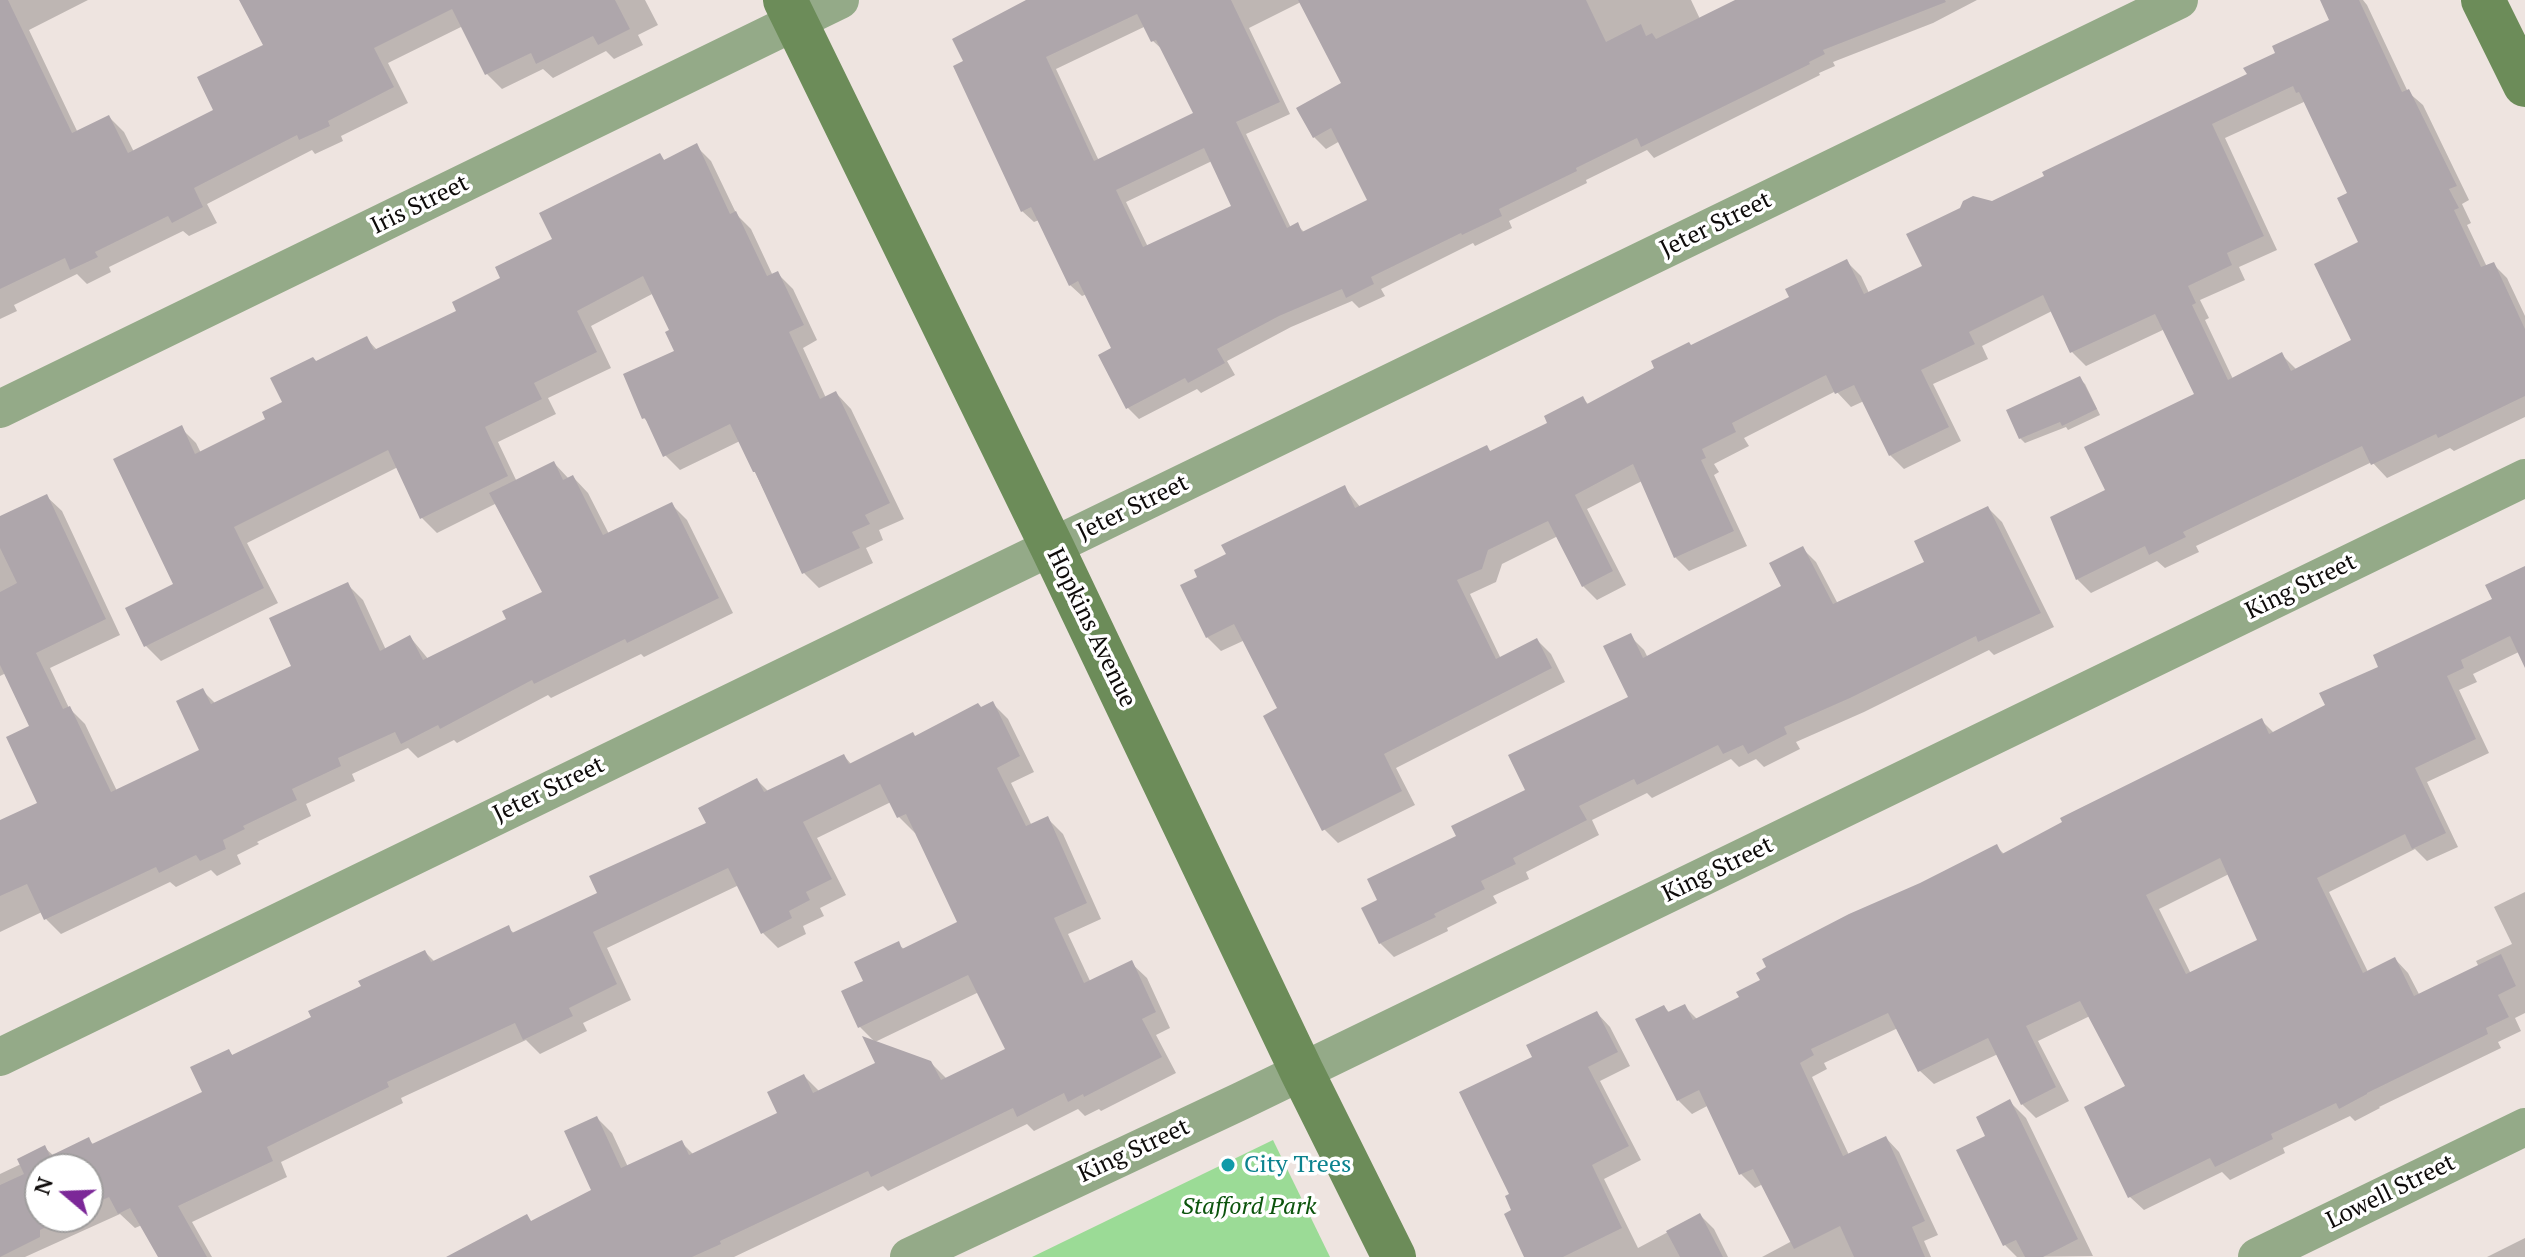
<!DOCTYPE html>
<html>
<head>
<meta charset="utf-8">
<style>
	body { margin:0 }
	#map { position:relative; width:2525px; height:1257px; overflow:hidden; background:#eee4e0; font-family:"PT Serif",serif }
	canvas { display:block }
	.north { position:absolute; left:24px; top:1153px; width:80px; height:80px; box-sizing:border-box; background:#fff; border:2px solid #9f9d9d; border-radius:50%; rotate:289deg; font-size:22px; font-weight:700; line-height:32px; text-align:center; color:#0e0b0a }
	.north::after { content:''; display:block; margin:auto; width:28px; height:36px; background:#7c2898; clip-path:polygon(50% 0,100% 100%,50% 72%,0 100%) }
</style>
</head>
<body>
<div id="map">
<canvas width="2525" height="1257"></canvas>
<div class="north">N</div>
</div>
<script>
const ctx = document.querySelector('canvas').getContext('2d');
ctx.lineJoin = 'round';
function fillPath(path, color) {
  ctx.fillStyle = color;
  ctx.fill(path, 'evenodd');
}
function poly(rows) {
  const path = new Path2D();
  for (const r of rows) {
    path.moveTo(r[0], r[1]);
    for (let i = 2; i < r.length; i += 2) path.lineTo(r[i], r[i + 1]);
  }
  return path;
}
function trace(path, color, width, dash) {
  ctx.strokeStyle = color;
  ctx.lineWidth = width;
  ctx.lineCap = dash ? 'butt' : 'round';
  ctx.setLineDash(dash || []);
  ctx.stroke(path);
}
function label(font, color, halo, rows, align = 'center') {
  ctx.font = font + ' "PT Serif",serif';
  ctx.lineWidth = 7;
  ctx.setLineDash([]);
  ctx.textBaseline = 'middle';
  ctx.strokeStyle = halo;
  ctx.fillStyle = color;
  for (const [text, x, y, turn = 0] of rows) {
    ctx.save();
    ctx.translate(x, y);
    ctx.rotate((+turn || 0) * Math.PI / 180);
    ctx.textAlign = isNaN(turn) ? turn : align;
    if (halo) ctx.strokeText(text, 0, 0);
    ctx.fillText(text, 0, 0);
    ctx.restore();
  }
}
fillPath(poly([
	[1273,1140,1330,1257,1032,1257]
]), '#9bdb96');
fillPath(poly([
	[0,0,88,0,29,30,78,133,109,117,124,132,134,152,215,111,265,46,241,0,645,0,658,25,638,35,643,45,614,59,606,51,553,78,543,69,502,89,487,74,463,26,388,63,408,103,341,136,343,141,315,154,312,150,207,204,217,223,189,236,183,231,109,267,111,272,87,284,77,274,14,305,17,311,0,319],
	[1030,0,1691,0,1700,19,1739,0,1977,0,1933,23,1833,62,1835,66,1819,73,1820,75,1654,158,1647,150,1586,180,1587,183,1509,221,1512,228,1475,246,1473,243,1381,289,1385,296,1359,308,1352,301,1291,327,1227,361,1235,375,1201,393,1197,389,1139,419,1128,408,1114,349,1087,294,1082,296,1070,285,1039,220,1034,222,1022,211,965,62],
	[1301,2,1344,84,1314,137,1326,149,1340,141,1370,201,1305,233,1297,225,1291,228,1246,134,1290,114,1249,28],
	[1146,26,1153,41,1165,52,1196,114,1099,161,1056,69],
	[1212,161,1234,207,1148,247,1126,202],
	[2332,0,2363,0,2367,5,2408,92,2423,105,2469,200,2462,204,2471,223,2467,225,2487,267,2493,264,2507,278,2525,316,2525,417,2454,451,2450,448,2387,478,2372,462,2196,546,2199,552,2165,568,2157,561,2091,593,2077,579,2107,491,2197,395,2165,329,2086,366,2072,352,2052,311,1982,346,1988,359,1933,384,1961,441,1904,469,1890,455,1864,401,1851,407,1836,391,1744,438,1749,446,1714,464,1719,472,1714,475,1747,546,1689,571,1675,557,1642,481,1587,509,1626,585,1597,600,1583,586,1558,536,1502,564,1496,582,1470,594,1501,659,1537,640,1551,654,1565,682,1396,768,1415,805,1338,843,1324,829,1280,709,1245,640,1221,651,1207,637,1344,487,1361,508,1487,448,1491,452,1550,424,1582,398,1589,405,1692,347,1791,298,1847,262,1861,276,1869,293,1925,267,1992,203,2249,75,2278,54,2332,20],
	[2306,101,2350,194,2361,243,2354,341,2296,369,2282,355,2233,379,2205,320,2209,318,2200,300,2245,280,2239,267,2277,250,2225,138],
	[696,146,711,161,737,215,751,229,773,276,778,274,793,289,817,340,803,348,826,398,836,393,851,409,904,519,879,530,883,540,866,548,873,563,819,588,804,573,740,441,680,470,665,455,649,423,644,418,677,352,671,331,654,293,591,326,611,368,548,398,556,414,498,442,517,482,554,463,569,479,573,477,588,493,609,534,671,504,687,520,733,613,644,657,641,654,551,698,548,695,457,743,454,740,418,758,408,748,352,774,355,781,306,804,311,816,257,842,259,844,237,855,241,864,217,876,211,870,176,887,170,882,61,934,46,919,42,912,0,932,0,823,39,804,31,727,6,673,0,676,0,519,46,496,62,511,120,635,50,668,69,708,85,724,117,791,201,751,202,690,216,704,294,667,348,585,363,600,386,650,410,637,429,660,509,620,545,592,497,503,437,533,422,518,398,467,247,543,278,603,161,661,146,646,128,609,175,585,181,428,196,443,201,453,268,420,285,403,317,363,366,338,378,351,459,312,554,240,660,156,665,161],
	[2080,379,2085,384,2100,415,2068,430,2066,427,2025,443,2020,438],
	[1988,508,2002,522,2054,627,1994,655,1989,650,1864,712,1796,742,1800,749,1764,767,1756,759,1739,767,1731,759,1652,798,1647,793,1592,820,1599,835,1526,872,1529,879,1493,896,1497,903,1447,928,1448,931,1394,957,1380,943,1380,901,1459,837,1528,791,1631,698,1630,636,1644,650,1648,658,1783,587,1802,548,1816,562,1838,604,1926,563],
	[2525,568,2525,649,2473,674,2477,682,2459,690,2489,753,2427,782,2458,847,2427,861,2415,849,2329,892,2368,972,2395,959,2408,973,2420,996,2479,967,2476,961,2512,944,2494,907,2525,892,2525,1013,2515,1018,2521,1031,2498,1042,2501,1048,2379,1107,2380,1108,2355,1121,2350,1116,2283,1148,2285,1153,2230,1180,2222,1172,2144,1210,2130,1197,2128,1087,2090,1016,2038,1041,2069,1101,2036,1118,2022,1104,1998,1054,1934,1084,1920,1071,1898,1028,1824,1063,1827,1069,1812,1077,1849,1155,1886,1138,1899,1152,1938,1235,1924,1241,1931,1257,1762,1257,1792,1241,1763,1184,1755,1188,1741,1174,1709,1105,1692,1114,1678,1100,1664,1007,1670,1013,1684,1006,1698,1020,1741,998,1921,884,1996,846,2005,855,2262,721,2274,733,2327,706,2381,668,2495,600],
	[2229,874,2260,941,2191,974,2159,909],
	[992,703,1008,719,1034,772,1011,783,1032,826,1047,818,1063,834,1101,919,1068,934,1091,983,1131,963,1147,978,1170,1028,1156,1035,1176,1073,1101,1111,1099,1109,1085,1116,1078,1109,1034,1131,1027,1124,888,1191,883,1186,734,1257,479,1257,532,1223,593,1191,597,1118,612,1133,628,1167,681,1142,694,1155,780,1114,804,1076,820,1092,930,1062,947,1079,1008,1049,979,992,875,1042,860,1027,866,982,898,944,905,950,960,923,917,831,915,833,899,817,891,802,817,838,846,895,820,908,824,916,803,926,806,934,778,948,763,933,739,885,607,948,631,1000,583,1023,587,1031,540,1054,526,1040,401,1098,403,1103,281,1162,287,1177,192,1222,212,1257,160,1257,142,1225,135,1228,120,1214,25,1257,0,1257,0,1174,21,1164,45,1148,54,1156,88,1139,94,1145,204,1093,229,1051,234,1057,313,1018,425,952,435,962,508,928,515,934,600,894,708,824,757,780,769,792,844,756,852,765],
	[40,1169,88,1169,88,1217,40,1217],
	[1597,1013,1610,1027,1630,1066,1600,1081,1641,1160,1604,1179,1638,1248,1700,1215,1714,1229,1728,1257,1529,1257,1514,1211,1512,1195,1535,1058],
	[2010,1102,2026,1118,2093,1256,2017,1257,2005,1245,1988,1137],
	[2525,1238,2525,1257,2487,1257]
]), '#0003');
fillPath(poly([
	[0,0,8,0,72,133,109,115,128,153,213,110,197,77,263,45,239,0,615,0,630,29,598,45,593,36,536,64,531,53,485,75,452,9,374,48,394,87,328,121,330,126,299,140,297,135,194,188,203,207,172,223,168,216,95,252,98,257,70,270,65,258,0,289],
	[1026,0,1231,0,1280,102,1236,122,1287,228,1298,222,1302,232,1367,200,1331,128,1313,138,1296,108,1341,83,1298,0,1586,0,1606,42,1641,24,1646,36,1652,33,1656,39,1735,0,1945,0,1946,2,1823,50,1825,54,1809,62,1810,64,1641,147,1637,138,1576,168,1577,171,1499,209,1502,216,1462,235,1461,233,1371,277,1374,284,1346,298,1342,289,1279,316,1217,349,1225,363,1188,383,1185,378,1126,409,1098,355,1111,348,1078,281,1069,286,1031,207,1021,212,953,66,963,61,952,39],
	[1137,14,1151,42,1156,40,1193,113,1094,161,1046,57],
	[1204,148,1231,206,1143,247,1116,190],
	[2320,0,2359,0,2402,92,2409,89,2457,186,2449,189,2459,208,2454,210,2481,267,2494,262,2525,329,2525,396,2438,438,2436,434,2371,465,2362,446,2183,532,2186,537,2149,555,2145,546,2076,580,2050,517,2105,490,2084,447,2194,394,2155,314,2070,353,2043,295,1969,332,1975,344,1921,370,1949,427,1889,456,1854,385,1835,394,1826,375,1732,423,1736,432,1702,449,1706,458,1701,460,1734,531,1674,558,1633,464,1575,495,1613,571,1582,587,1548,521,1488,550,1482,569,1457,580,1496,659,1537,638,1552,668,1384,754,1402,791,1322,831,1263,716,1277,708,1234,624,1206,638,1180,585,1197,577,1194,570,1226,554,1221,545,1345,485,1355,508,1487,445,1490,451,1547,423,1544,416,1583,396,1587,404,1654,368,1651,361,1689,342,1691,345,1789,297,1785,289,1847,259,1864,294,1922,266,1906,234,1960,208,1963,201,1973,196,1992,201,2044,176,2042,172,2247,74,2243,68,2275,53,2272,46,2329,20],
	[2293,86,2296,93,2299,92,2347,193,2337,198,2358,242,2314,264,2351,340,2291,371,2282,352,2228,380,2192,305,2196,303,2188,286,2232,265,2227,253,2264,236,2212,124],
	[697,143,730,214,736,211,767,276,778,271,804,325,789,332,820,399,836,391,890,503,865,515,870,524,852,532,860,548,802,574,755,472,753,472,730,424,663,457,645,418,642,419,623,374,674,351,665,332,669,330,643,276,577,311,597,352,534,383,542,399,485,427,508,476,420,519,388,450,234,527,264,588,144,647,125,608,173,584,113,459,182,425,195,454,265,419,262,412,282,402,270,378,313,357,316,361,367,336,374,350,456,311,452,302,500,278,495,267,552,239,539,213,660,153,664,160],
	[2080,376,2097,409,2062,426,2060,422,2019,439,2006,410],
	[554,461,563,480,573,475,603,535,672,502,719,598,627,643,625,639,534,684,532,680,440,729,438,725,401,744,395,732,338,758,341,766,292,789,297,800,243,826,245,829,223,840,226,849,200,861,196,855,159,873,156,867,44,920,27,884,0,896,0,820,37,803,6,737,29,726,0,665,0,592,17,583,0,548,0,516,47,494,106,619,36,653,63,709,70,706,111,792,199,750,176,701,203,688,211,704,291,666,269,618,348,582,380,651,410,635,423,660,506,619,502,611,542,592,489,493],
	[1988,506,2041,613,1978,642,1976,636,1850,698,1784,727,1787,734,1748,754,1743,745,1723,754,1718,745,1637,785,1634,779,1579,806,1587,820,1513,858,1516,864,1481,881,1485,889,1434,914,1436,917,1379,944,1361,908,1377,900,1367,879,1456,836,1451,826,1525,790,1508,755,1628,697,1603,646,1631,633,1643,658,1781,586,1769,563,1803,546,1833,604,1924,562,1914,541],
	[2525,566,2525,668,2510,636,2461,660,2464,668,2447,676,2476,739,2415,768,2446,833,2412,849,2405,834,2317,878,2363,973,2395,957,2414,996,2501,954,2516,986,2498,995,2509,1017,2486,1028,2488,1034,2367,1093,2367,1094,2339,1109,2336,1103,2271,1134,2273,1139,2215,1167,2210,1158,2128,1198,2084,1107,2125,1086,2080,1001,2026,1026,2056,1087,2021,1105,1988,1038,1918,1072,1888,1013,1811,1049,1814,1055,1800,1063,1843,1156,1886,1136,1925,1221,1912,1227,1925,1257,1854,1257,1840,1226,1794,1249,1753,1169,1739,1175,1699,1090,1677,1101,1635,1019,1664,1005,1668,1012,1685,1004,1693,1020,1739,997,1736,992,1760,980,1756,973,1766,967,1762,959,1849,914,1920,883,1997,844,2002,854,2062,822,2060,818,2262,718,2269,734,2325,705,2319,693,2378,667,2373,655,2492,599,2485,585],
	[2220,858,2257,940,2186,974,2146,895],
	[993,701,1020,756,997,768,1026,826,1048,816,1087,903,1054,918,1084,983,1132,960,1156,1012,1142,1019,1162,1057,1084,1097,1083,1094,1068,1102,1064,1093,1017,1117,1013,1108,871,1177,868,1171,720,1241,721,1244,692,1257,446,1257,527,1214,531,1221,591,1190,564,1131,597,1116,621,1168,682,1140,689,1155,777,1113,767,1092,804,1074,813,1093,875,1063,862,1036,931,1061,941,1080,1005,1049,968,975,858,1028,841,991,863,981,854,962,899,941,902,949,957,922,906,814,897,818,880,784,803,822,832,879,806,892,810,900,789,911,792,918,761,934,728,868,593,932,617,984,569,1008,573,1016,523,1040,515,1023,387,1082,389,1087,267,1147,273,1161,178,1206,207,1257,158,1257,130,1208,118,1214,109,1197,88,1207,88,1169,40,1169,40,1217,67,1217,40,1230,40,1237,0,1257,0,1185,24,1174,17,1159,45,1145,50,1156,89,1137,92,1144,202,1092,190,1067,229,1049,232,1055,311,1017,308,1011,361,986,358,981,425,950,431,962,509,925,512,933,597,893,589,876,706,823,698,808,757,778,764,792,844,754,849,764,913,732,915,736,978,703,981,707],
	[1597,1011,1618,1052,1588,1067,1629,1146,1592,1165,1622,1228,1563,1257,1524,1257,1504,1214,1511,1210,1505,1196,1509,1194,1459,1092,1532,1057,1526,1045],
	[2010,1099,2078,1239,2043,1257,2025,1257,2016,1240,2003,1246,1956,1150,1985,1136,1976,1117],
	[1700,1213,1723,1257,1680,1257,1666,1231]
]), '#aea6ab');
trace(poly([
	[0,409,840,0],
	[0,1057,2179,0],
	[909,1257,1241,1101,2525,478],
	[2257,1257,2525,1127]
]), '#94aa88', 38);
trace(poly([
	[785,0,1052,547,1302,1072,1394,1257],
	[2483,0,2525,85]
]), '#6c8c59', 44);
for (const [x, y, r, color] of [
	[1228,1165,8,"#0f9aa8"]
]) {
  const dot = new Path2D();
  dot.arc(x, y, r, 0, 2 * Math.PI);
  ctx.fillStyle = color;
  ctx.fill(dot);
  trace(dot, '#fff', 3);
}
label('24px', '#0e0b0a', '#fff', [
	["Iris Street",420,205,-26],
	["Jeter Street",1716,225,-26],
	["Jeter Street",1133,508,-26],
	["King Street",2301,587,-26],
	["Hopkins Avenue",1091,628,64],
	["Jeter Street",549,790,-26],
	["King Street",1718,870,-26],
	["King Street",1134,1151,-25],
	["Lowell Street",2391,1192,-26]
]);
label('24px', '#0d838f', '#fff', [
	["City Trees",1244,1165]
], 'left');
label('italic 24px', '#0c540d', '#fff', [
	["Stafford Park",1249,1207]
]);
</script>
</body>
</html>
